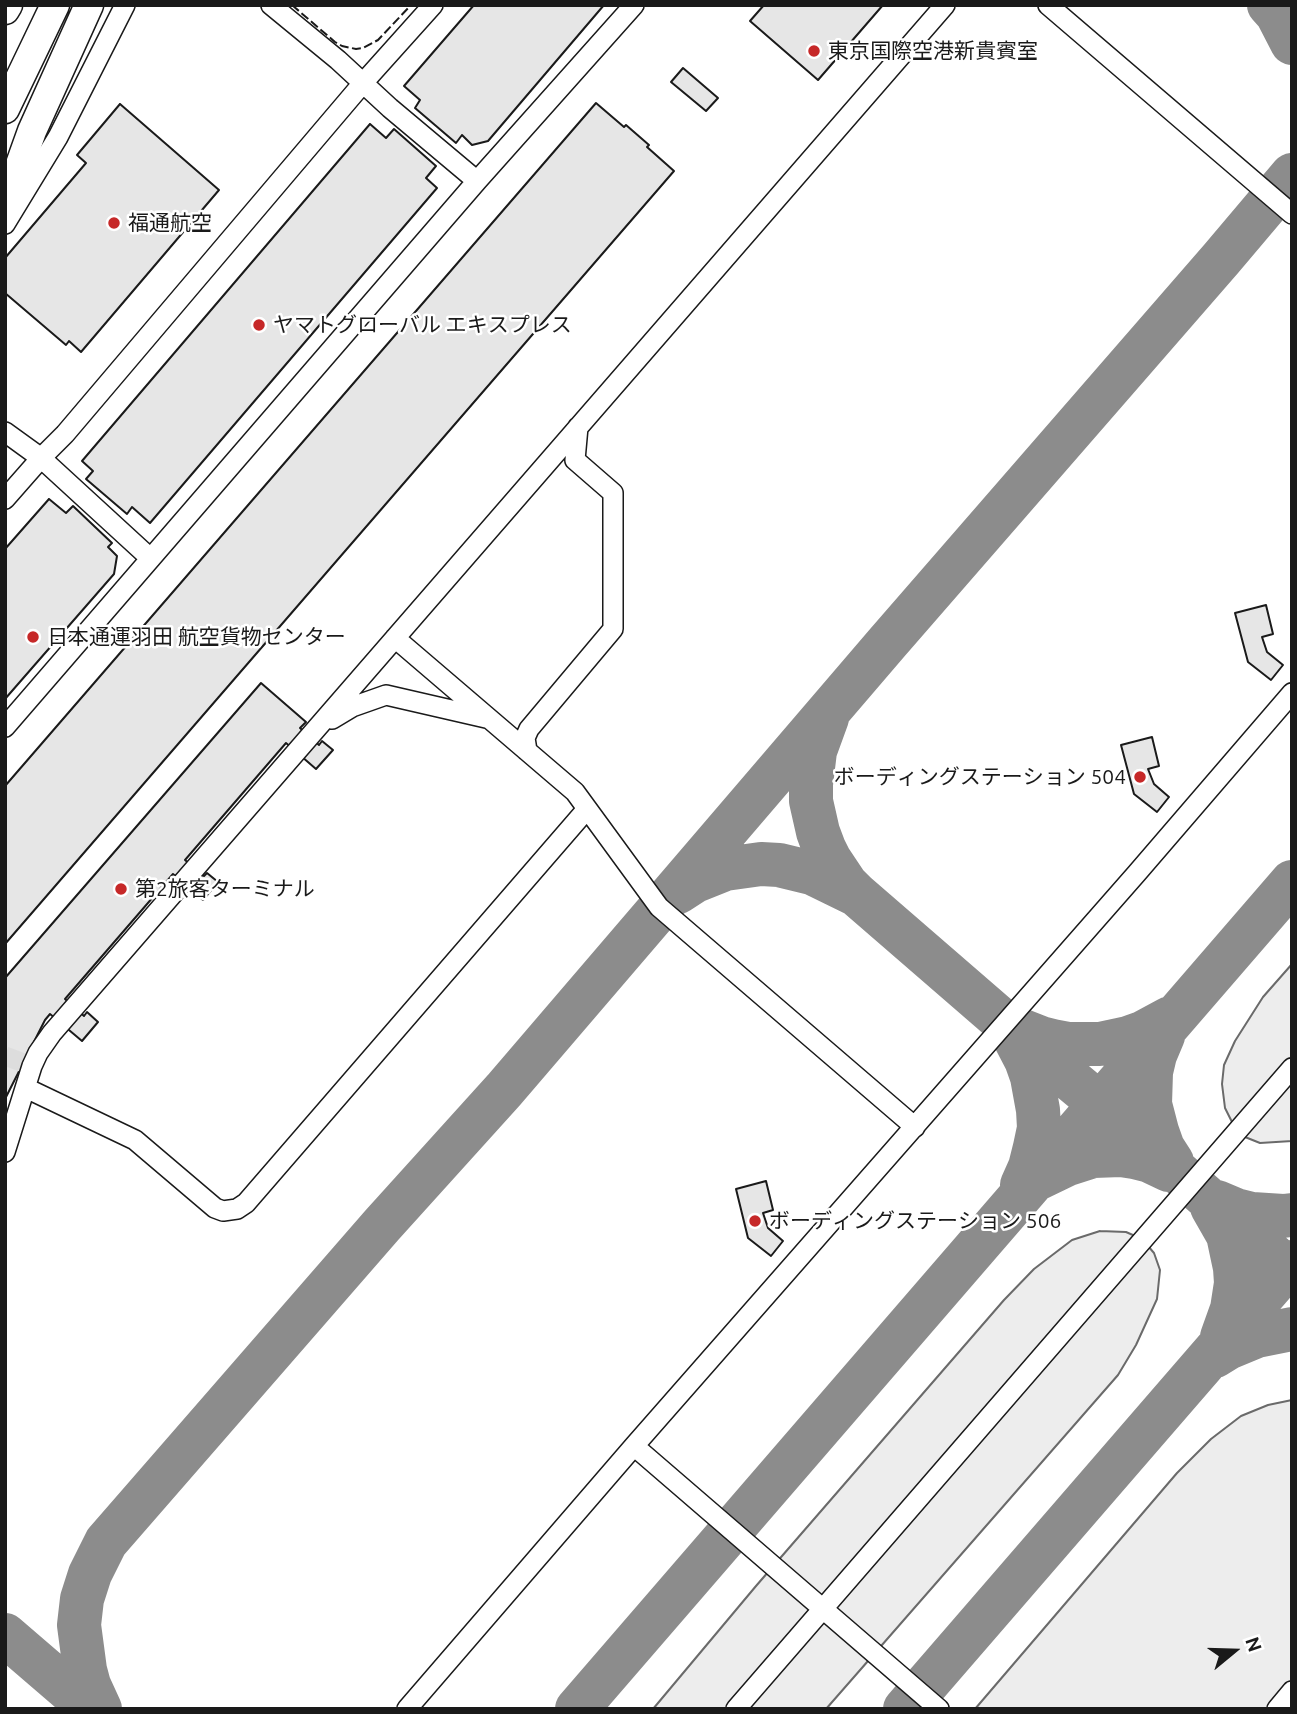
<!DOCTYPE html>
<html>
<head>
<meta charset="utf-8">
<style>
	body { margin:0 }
	#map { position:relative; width:1297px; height:1714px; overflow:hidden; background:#fff; font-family:Ubuntu,sans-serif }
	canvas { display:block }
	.frame { position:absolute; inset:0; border:7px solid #1a1a1a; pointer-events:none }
	.north { position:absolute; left:1199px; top:1616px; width:70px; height:70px; -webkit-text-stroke:5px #fff; paint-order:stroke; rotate:71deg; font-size:19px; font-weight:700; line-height:28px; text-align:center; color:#1a1a1a }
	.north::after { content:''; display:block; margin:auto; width:24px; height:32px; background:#1a1a1a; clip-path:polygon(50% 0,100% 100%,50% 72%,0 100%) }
</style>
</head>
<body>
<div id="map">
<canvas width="1297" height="1714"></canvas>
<div class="frame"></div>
<div class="north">N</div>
</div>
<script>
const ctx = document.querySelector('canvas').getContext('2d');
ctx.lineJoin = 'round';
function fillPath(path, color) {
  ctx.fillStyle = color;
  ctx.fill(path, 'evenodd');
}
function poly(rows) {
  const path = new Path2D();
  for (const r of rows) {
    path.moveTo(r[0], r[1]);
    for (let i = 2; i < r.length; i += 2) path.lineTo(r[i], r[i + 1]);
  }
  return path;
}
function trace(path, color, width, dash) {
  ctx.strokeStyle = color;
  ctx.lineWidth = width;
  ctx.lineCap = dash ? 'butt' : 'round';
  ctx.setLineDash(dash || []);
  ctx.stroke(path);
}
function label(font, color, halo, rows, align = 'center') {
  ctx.font = font + ' Ubuntu,"Noto Sans JP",sans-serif';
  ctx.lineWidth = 5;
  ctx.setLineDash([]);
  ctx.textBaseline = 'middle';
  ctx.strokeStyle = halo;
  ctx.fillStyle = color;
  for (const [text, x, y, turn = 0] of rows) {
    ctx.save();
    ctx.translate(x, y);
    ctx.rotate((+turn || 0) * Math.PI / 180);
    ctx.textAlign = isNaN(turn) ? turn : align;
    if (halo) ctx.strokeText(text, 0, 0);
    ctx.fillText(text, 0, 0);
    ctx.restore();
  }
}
const green = poly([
	[1292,964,1292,1141,1260,1143,1245,1137,1233,1124,1225,1108,1222,1084,1224,1065,1235,1041,1263,997,1292,964],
	[1100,1231,1126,1232,1142,1239,1154,1253,1160,1270,1157,1299,1136,1345,1118,1375,826,1709,653,1709,756,1586,1004,1300,1034,1269,1072,1240,1100,1231],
	[1292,1400,1292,1709,975,1709,1177,1473,1211,1439,1241,1416,1268,1405,1292,1400]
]);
fillPath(green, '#ededed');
trace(green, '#6a6a6a', 2);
trace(poly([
	[1269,5,1277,14,1292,43],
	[827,718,815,751,811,784,811,801,818,832,824,848,830,860,846,884,857,895,999,1018,1004,1024,1100,1104,1292,1272],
	[678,892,695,881,725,869,761,864,779,865,812,873,855,894],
	[1018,1029,1041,1038,1053,1041,1069,1044,1100,1044,1128,1038,1142,1033,1168,1019],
	[1013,1035,1026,1060,1032,1077,1038,1110,1039,1128,1035,1147,1030,1167,1022,1185],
	[1163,1036,1155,1055,1151,1072,1150,1104,1157,1131,1163,1148,1172,1162],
	[1039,1178,1068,1164,1093,1156,1121,1155,1134,1157,1150,1161,1169,1170],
	[1217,1202,1236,1210,1252,1214,1283,1216,1292,1215],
	[1212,1207,1228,1235,1235,1268,1236,1283,1232,1309,1222,1337],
	[1215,1356,1228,1348,1257,1336,1292,1329],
	[5,1635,91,1709],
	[100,1709,89,1685,85,1670,79,1625,82,1599,90,1574,106,1542,382,1225,504,1090,887,643,1221,259,1292,175],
	[577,1709,1292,882],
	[905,1709,1292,1262]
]), '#8c8c8c', 44);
const building = poly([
	[474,5,604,5,488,141,472,145,462,135,456,143,415,108,420,100,404,86,474,5],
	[764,5,883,5,818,80,750,21,764,5],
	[683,68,718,98,706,111,671,82,683,68],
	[596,103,624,127,626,125,649,145,647,147,674,171,5,944,5,786,596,103],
	[120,104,219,190,81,352,69,341,66,345,5,293,5,258,86,163,77,155,120,104],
	[370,124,386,138,394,129,436,166,426,178,437,188,150,523,132,507,127,514,86,479,93,471,82,461,370,124],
	[49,499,66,513,73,506,112,543,108,547,117,556,114,574,5,699,5,549,49,499],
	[1266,605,1273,634,1262,637,1267,652,1283,665,1271,680,1248,662,1235,613,1266,605],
	[261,683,306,722,300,728,319,745,322,741,333,750,316,769,286,743,185,860,204,876,207,873,218,882,203,900,173,874,65,999,84,1016,87,1012,98,1022,82,1041,50,1014,45,1020,5,1099,5,978,261,683],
	[1152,737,1159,766,1148,769,1154,784,1169,797,1157,812,1134,794,1121,745,1152,737],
	[766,1181,773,1210,763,1213,768,1228,783,1241,771,1256,748,1238,736,1189,766,1181]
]);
fillPath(building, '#e6e6e6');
trace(building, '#1a1a1a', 2);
trace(poly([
	[5,1056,24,1063]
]), '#ddd', 19, [19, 10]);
const minor = poly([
	[271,5,338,60,390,108,477,181],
	[1048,5,1292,214],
	[5,224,58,137,125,5],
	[5,432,41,458,150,558],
	[5,499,41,458,65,434,363,83,433,5],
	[395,638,575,792,659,907,915,1127],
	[332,719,352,707,386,695,486,718],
	[5,727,477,181,634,5],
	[527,751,525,738,529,729,613,629,613,493,575,460,578,427],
	[26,1088,135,1140,215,1208,223,1211,237,1209,246,1203,587,809],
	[5,1152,32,1066,38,1053,52,1033,945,5],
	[634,1446,939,1709],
	[407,1709,634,1446,1137,873,1292,693],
	[736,1709,1292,1068],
	[1277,1709,1292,1691]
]);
const highway = poly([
	[5,10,8,5],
	[5,109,55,5],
	[5,206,32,131,89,5]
]);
trace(minor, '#1a1a1a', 22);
trace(highway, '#1a1a1a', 31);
trace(minor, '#fff', 19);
trace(highway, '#fff', 28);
trace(poly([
	[292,5,335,42,342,46,356,49,363,48,378,40,411,5]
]), '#1a1a1a', 2, [9, 3.5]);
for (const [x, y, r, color] of [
	[814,51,7,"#c62828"],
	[114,223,7,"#c62828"],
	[259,325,7,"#c62828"],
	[33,637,7,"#c62828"],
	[1140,777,7,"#c62828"],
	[121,889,7,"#c62828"],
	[755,1221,7,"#c62828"]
]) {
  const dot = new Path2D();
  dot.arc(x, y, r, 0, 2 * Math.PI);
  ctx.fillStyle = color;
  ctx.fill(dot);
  trace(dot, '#fff', 2.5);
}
label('21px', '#1a1a1a', '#fff', [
	["東京国際空港新貴賓室",828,51],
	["福通航空",128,223],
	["ヤマトグローバル エキスプレス",273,325],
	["日本通運羽田 航空貨物センター",47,637],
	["ボーディングステーション 504",1126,777,"right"],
	["第2旅客ターミナル",135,889],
	["ボーディングステーション 506",769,1221]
], 'left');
</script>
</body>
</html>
